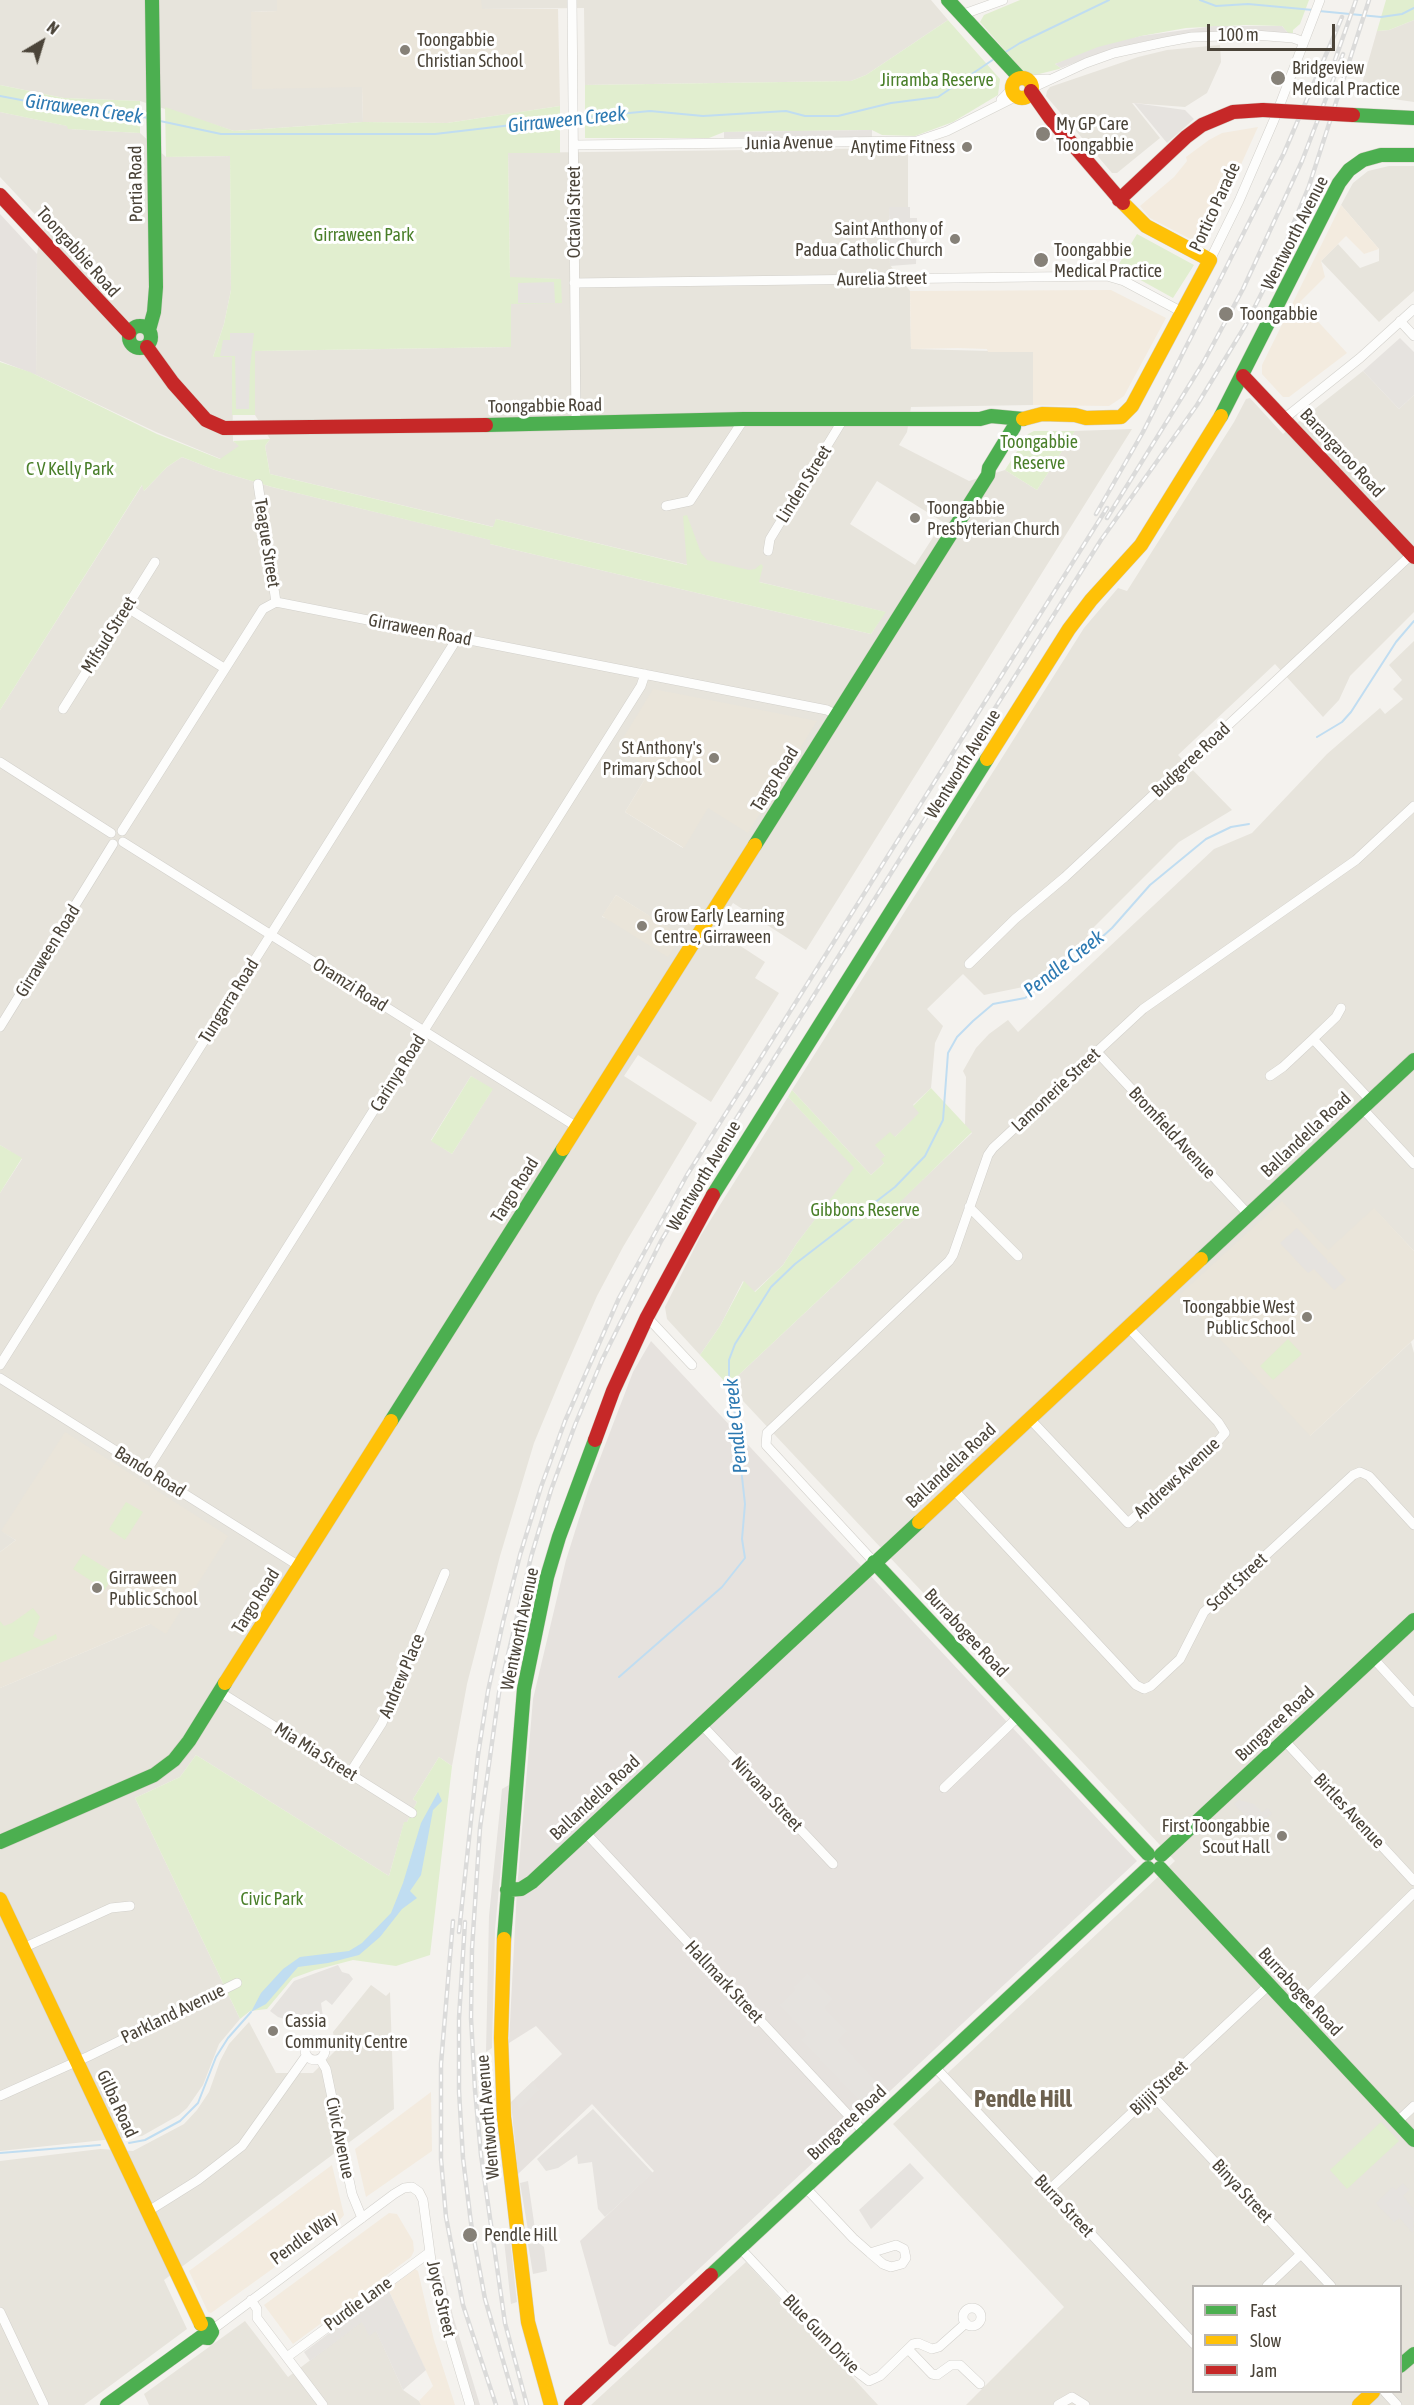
<!DOCTYPE html>
<html>
<head>
<meta charset="utf-8">
<style>
	body { margin:0 }
	#map { position:relative; width:1414px; height:2405px; overflow:hidden; background:#f4f2ee; font-family:"Asap Condensed",sans-serif }
	canvas { display:block }
	.legend { position:absolute; left:1192px; top:2285px; width:210px; height:108px; box-sizing:border-box; background:#fff; border:2px solid #b7b4b0; margin:0; padding:8px 10px; list-style:none; font-size:18px; color:#4b4439 }
	.legend li { display:flex; align-items:center; gap:12px; height:30px }
	.legend b { width:30px; border:2px solid #b7b4b0 }
	.north { position:absolute; left:12px; top:12px; width:60px; height:60px; -webkit-text-stroke:4px #fff; paint-order:stroke; rotate:38deg; font-size:16px; font-weight:700; line-height:24px; text-align:center; color:#4b4439 }
	.north::after { content:''; display:block; margin:auto; width:21px; height:27px; background:#4b4439; clip-path:polygon(50% 0,100% 100%,50% 72%,0 100%) }
	.scale { position:absolute; left:1207px; top:24px; width:128px; height:27px; box-sizing:border-box; border:3px solid #4b4439; border-top:0; padding-left:8px; font-size:18px; line-height:21px; white-space:nowrap; color:#4b4439; -webkit-text-stroke:4px #fff; paint-order:stroke }
</style>
</head>
<body>
<div id="map">
<canvas width="1414" height="2405"></canvas>
<ul class="legend">
<li><b style="height:8px;background:#4caf50"></b>Fast</li>
<li><b style="height:8px;background:#ffc107"></b>Slow</li>
<li><b style="height:8px;background:#c62828"></b>Jam</li>
</ul>
<div class="north">N</div>
<div class="scale">100 m</div>
</div>
<script>
const ctx = document.querySelector('canvas').getContext('2d');
ctx.lineJoin = 'round';
function fillPath(path, color) {
  ctx.fillStyle = color;
  ctx.fill(path, 'evenodd');
}
function poly(rows) {
  const path = new Path2D();
  for (const r of rows) {
    if (r.length === 3) {
      path.moveTo(r[0] + r[2], r[1]);
      path.arc(r[0], r[1], r[2], 0, 2 * Math.PI);
      continue;
    }
    path.moveTo(r[0], r[1]);
    for (let i = 2; i < r.length; i += 2) path.lineTo(r[i], r[i + 1]);
  }
  return path;
}
function trace(path, color, width, dash) {
  ctx.strokeStyle = color;
  ctx.lineWidth = width;
  ctx.lineCap = dash ? 'butt' : 'round';
  ctx.setLineDash(dash || []);
  ctx.stroke(path);
}
function label(font, color, halo, rows, align = 'center') {
  ctx.font = font + ' "Asap Condensed",sans-serif';
  ctx.lineWidth = 6;
  ctx.setLineDash([]);
  ctx.textBaseline = 'middle';
  ctx.strokeStyle = halo;
  ctx.fillStyle = color;
  for (const [text, x, y, turn = 0] of rows) {
    ctx.save();
    ctx.translate(x, y);
    ctx.rotate((+turn || 0) * Math.PI / 180);
    ctx.textAlign = isNaN(turn) ? turn : align;
    if (halo) ctx.strokeText(text, 0, 0);
    ctx.fillText(text, 0, 0);
    ctx.restore();
  }
}
fillPath(poly([
	[0,0,277,0,277,11,251,12,362,87,363,122,234,131,140,101,64,98,0,85],
	[481,0,931,0,948,20,866,75,851,81,585,85,584,8,481,9],
	[1414,20,1414,102,1359,94,1377,31,1389,30],
	[1220,45,1221,62,1207,93,1185,107,1132,103,1160,138,1117,173,1112,173,1046,96,1047,91,1050,87,1138,57,1167,50],
	[0,112,68,126,69,129,140,133,166,157,230,156,231,290,224,324,213,357,232,357,233,441,240,446,242,465,221,459,156,432,36,375,37,254,40,236,46,226,0,177],
	[908,148,908,207,889,207,890,265,910,291,911,349,1033,352,1033,405,911,407,907,432,899,445,969,481,1005,470,1037,490,1075,431,1132,429,806,950,733,903,716,930,765,962,755,978,779,993,711,1102,638,1055,624,1076,697,1123,623,1247,597,1296,564,1371,534,1443,500,1556,467,1684,452,1766,439,1757,413,1799,417,1802,407,1822,404,1823,389,1876,196,1755,180,1777,135,1798,240,2019,219,2044,203,2085,187,2108,179,2115,142,2136,0,2151,0,1688,150,1624,1,1531,16,1540,0,1552,0,1193,22,1159,0,1145,0,710,143,484,144,491,167,467,182,457,215,470,272,487,491,540,490,544,871,634,885,612,496,519,494,527,270,474,265,446,270,439,255,415,255,351,510,347,511,304,560,279,510,278,508,153],
	[877,481,943,522,915,565,850,524],
	[651,769,683,848,625,812],
	[616,895,681,936,602,917],
	[471,1076,492,1090,452,1154,431,1140],
	[1389,166,1414,166,1414,291,1379,322,1321,261,1338,244,1360,268,1379,261,1379,249,1341,205,1353,183,1368,171],
	[1363,371,1399,409,1414,395,1414,612,1350,676,1339,700,1323,717,1275,664,1178,755,1232,810,1179,842,1087,934,1089,936,1045,977,1028,986,984,995,963,974,927,1009,943,1026,935,1043,931,1088,913,1105,920,1113,895,1137,881,1141,876,1145,885,1156,884,1163,871,1175,792,1090,1084,628,1118,588,1127,591,1234,422,1246,399,1250,398,1283,434],
	[1414,641,1414,1251,1374,1209,1310,1436,1411,1342,1414,1353,1414,2405,966,2405,1064,2307,893,2124,1175,1861,728,1385,908,1216,898,1203,972,1133,965,1125,966,1077,963,1071,976,1048,989,1034,1008,1020,1018,1032,1214,849,1252,833,1327,754,1380,708,1385,714,1403,699,1393,689,1402,680,1389,665],
	[1194,2286,1400,2286,1400,2392,1194,2392],
	[788,1097,855,1168,797,1243,783,1265,754,1292,743,1281,720,1326,700,1355,667,1319,665,1307,701,1235],
	[371,1985,386,1996,390,1992,394,2109,164,2280,187,2329,84,2405,0,2405,0,2161,100,2149,133,2151,184,2124,197,2110,209,2092,220,2061,229,2044,249,2022,276,2073,313,2073,336,2050,333,2032],
	[746,2262,878,2405,591,2405],
	[245,2321,288,2377,362,2321,376,2330,403,2390,419,2401,421,2405,149,2405,144,2394]
]), '#e7e4dc');
fillPath(poly([
	[1258,127,1205,244,1202,245,1150,218,1140,206,1174,177,1187,161,1186,157,1209,140,1222,133],
	[1341,205,1379,249,1364,254,1346,236,1321,261,1325,277,1300,302,1347,353,1289,397,1283,397,1262,374,1262,365],
	[1111,290,1166,318,1124,396,1109,406,1033,405,1033,352,988,352,987,349,958,348,911,349,910,291],
	[431,2092,432,2151,366,2197,355,2149],
	[332,2165,344,2215,339,2221,211,2313,208,2312,189,2271],
	[389,2213,397,2214,413,2241,414,2251,411,2257,293,2344,264,2305],
	[415,2269,418,2271,434,2340,455,2405,421,2405,419,2401,433,2386,389,2291,391,2287]
]), '#f3ebdf');
fillPath(poly([
	[0,214,37,254,36,375,0,361],
	[651,1341,1137,1861,615,2347,609,2344,580,2241,654,2171,592,2104,518,2174,511,2102,562,2054,536,2026,509,2043,511,2003,517,1889,533,1699,566,1560,589,1487,633,1372]
]), '#e6e2de');
fillPath(poly([
	[277,0,481,0,482,9,558,9,560,106,447,123,363,122,362,87,252,89,251,12,277,11],
	[653,689,817,721,748,833,708,808,684,848,625,812,651,769,617,748],
	[616,895,682,936,668,957,602,916],
	[1282,1201,1328,1250,1374,1208,1414,1251,1414,1339,1310,1436,1179,1295],
	[65,1432,228,1536,166,1634,150,1624,0,1688,0,1552,16,1540,1,1531]
]), '#eae5da');
fillPath(poly([
	[1020,0,1309,0,1300,24,1293,30,1293,33,1288,33,1282,26,1246,25,1186,28,1141,36,1055,64,1061,68,1059,69,1035,75,1024,72,980,22,984,15],
	[1386,0,1414,0,1414,20,1389,30,1377,31],
	[948,20,1000,79,998,95,953,122,915,136,882,135,872,130,724,132,709,138,585,138,585,85,851,81,866,75],
	[0,85,64,98,140,101,140,133,68,129,67,126,0,112],
	[560,106,560,153,508,153,510,277,561,279,562,303,511,304,511,347,255,351,255,415,232,415,232,357,213,357,224,324,231,290,230,156,166,157,165,107,234,131,363,122,447,123],
	[1137,234,1194,265,1173,298,1117,267],
	[0,362,30,372,157,434,220,459,239,446,233,441,270,439,265,446,270,474,493,527,496,519,687,565,683,516,687,515,701,553,707,560,749,570,755,569,761,564,763,566,759,582,886,612,871,634,490,544,490,540,272,487,215,470,182,457,167,467,144,491,142,485,0,710],
	[1034,431,1075,431,1037,490,1005,470,1028,434],
	[471,1076,493,1089,452,1154,431,1141],
	[931,1088,972,1132,899,1203,909,1215,728,1385,700,1355,720,1326,744,1281,755,1292,783,1265,797,1243,854,1168,788,1097,792,1090,871,1175,884,1163,881,1159,885,1156,875,1145,890,1132,895,1137,919,1113,913,1106],
	[0,1145,22,1158,0,1193],
	[1288,1339,1302,1354,1273,1380,1260,1366],
	[126,1502,143,1512,125,1540,109,1529],
	[83,1554,114,1573,105,1590,73,1569],
	[33,1608,40,1617,33,1636,42,1641,56,1634,57,1639,0,1663,0,1621,4,1626,12,1623],
	[196,1755,389,1876,404,1822,407,1822,417,1802,413,1799,439,1757,452,1766,430,1955,396,1966,353,1960,315,1970,293,1978,267,2009,250,2011,240,2019,135,1798,180,1777],
	[1381,2122,1399,2141,1347,2189,1330,2170]
]), '#e1eecf');
fillPath(poly([
	[1214,26,1282,26,1288,33,1245,31,1189,34,1141,42,1100,53,1061,68,1055,64,1098,47,1141,36],
	[1134,103,1185,110,1194,119,1167,143],
	[872,130,872,137,724,138,724,132],
	[889,207,910,207,910,218,917,218,916,264,890,266],
	[554,282,555,303,518,303,518,283],
	[230,333,254,333,250,368,249,409,236,409,235,356,220,356,223,340,230,340],
	[1400,338,1414,352,1414,395,1399,409,1363,371],
	[1297,1228,1328,1261,1327,1264,1330,1262,1346,1280,1334,1290,1314,1269,1308,1273,1280,1243],
	[509,1785,495,1929,492,2048,486,2052,489,1916,502,1789],
	[1239,1800,1254,1804,1262,1812,1268,1808,1272,1814,1260,1822,1262,1825,1258,1829,1234,1804],
	[338,1965,342,1972,349,1974,353,1979,332,2005,326,2000,321,2003,323,2017,294,2022,278,2017,270,2011,294,1981],
	[807,1974,832,1999,824,2007,847,2031,838,2040,882,2087,864,2104,861,2103,801,2040,806,2034,779,2005,795,1990,793,1987],
	[533,2081,540,2090,519,2110,515,2098],
	[494,2091,498,2135,491,2136,487,2092],
	[593,2109,653,2173,605,2217,598,2209,592,2162,578,2164,577,2155,558,2168,546,2171,537,2159],
	[910,2163,924,2178,871,2229,859,2210],
	[528,2181,535,2229,528,2230,520,2183],
	[1403,2183,1409,2190,1403,2196,1414,2210,1413,2234,1400,2218,1394,2222,1376,2203,1393,2187,1396,2190],
	[509,2230,517,2302,511,2304,503,2231],
	[539,2243,544,2247,547,2271,533,2274,528,2244],
	[444,2276,453,2316,480,2405,473,2405,456,2348,437,2277],
	[388,2289,426,2370,403,2390,376,2331,369,2336,362,2322,310,2361,304,2352]
]), '#e6e3df');
fillPath(poly([
	[438,1792,442,1801,433,1810,421,1875,410,1891,417,1898,402,1909,380,1937,359,1955,328,1963,298,1967,266,2004,251,2012,261,1993,283,1969,300,1957,349,1951,362,1943,391,1913,403,1883,421,1823]
]), '#c0ddf1');
trace(poly([
	[1200,0,1216,6,1248,4,1313,10],
	[1319,11,1381,17,1402,14,1414,8],
	[1004,53,1020,43,1109,0],
	[0,96,53,106,128,114,148,118],
	[577,118,650,111,703,116,786,111,805,116,838,116,891,103,938,97,994,59],
	[160,121,221,134,435,134,572,118],
	[1317,737,1342,722,1351,712,1396,642,1414,621],
	[619,1677,722,1587,745,1558,742,1539,745,1504,735,1414,729,1392,729,1360,735,1344,771,1287,795,1264,895,1187,925,1156,943,1120,948,1053,957,1037,973,1021,993,1004,1025,998,1047,982,1092,946,1112,928,1150,885,1206,839,1231,827,1249,824],
	[129,2143,145,2140,180,2121,198,2103,216,2057,228,2038,251,2012],
	[0,2153,100,2145]
]), '#c0ddf1', 2);
const street = poly([
	[572,0,576,424],
	[961,15,1003,0],
	[1028,80,1048,79],
	[1032,88,1086,63,1114,53,1165,42,1192,37,1255,35,1293,38,1304,42],
	[1001,100,1012,89],
	[574,145,917,141,947,131,1017,96],
	[1210,260,1239,201,1274,120,1320,0],
	[574,283,1107,276,1124,281,1182,312],
	[1400,321,1414,336],
	[1285,418,1360,358,1414,309],
	[258,484,276,602],
	[666,506,690,501,744,419],
	[768,551,770,539,844,418],
	[126,607,224,668],
	[63,709,155,562],
	[0,762,111,833],
	[122,831,263,609,276,602,827,710,837,715],
	[123,842,577,1127],
	[969,964,1015,919,1065,877,1412,554],
	[0,1027,113,844],
	[1313,1039,1370,1100],
	[1097,1052,1248,1214],
	[1270,1076,1283,1067,1313,1039,1336,1017,1341,1008],
	[1362,1108,1414,1164],
	[969,1207,1018,1256],
	[647,1317,692,1365],
	[0,1365,458,637],
	[0,1378,299,1566],
	[1029,1418,1128,1523,1218,1441,1225,1433,1218,1422,1127,1326],
	[147,1470,641,686,645,674],
	[953,1489,1136,1685,1144,1689,1151,1686,1180,1659,1204,1612,1353,1475,1360,1472,1369,1476,1414,1525],
	[874,1562,766,1445,767,1433,949,1261,953,1255,988,1155,993,1148,1143,1009,1356,860,1414,806],
	[1373,1658,1414,1703],
	[220,1692,412,1813],
	[701,1724,833,1864],
	[1284,1740,1414,1881],
	[350,1773,382,1723,445,1573],
	[944,1788,1019,1716],
	[585,1832,864,2132],
	[23,1948,111,1908,130,1906],
	[1293,2011,1414,1893],
	[315,2050,10],
	[320,2059,326,2069,352,2194,362,2218],
	[934,2066,1194,2344],
	[1152,2095,1331,2286],
	[0,2096,89,2056,237,1983],
	[1397,2122,1414,2106],
	[805,2187,853,2238,870,2253,896,2245,904,2249,906,2258,902,2264,891,2267,883,2264,870,2253],
	[1049,2190,1269,1985],
	[147,2212,198,2180,242,2146,306,2056],
	[740,2248,852,2368,869,2381,880,2376,913,2344,918,2343,932,2349,939,2347,966,2323],
	[1267,2286,1301,2254],
	[251,2300,257,2309,257,2318,323,2405],
	[972,2317,9],
	[0,2312,44,2405],
	[212,2330,394,2194,404,2188,412,2187,419,2192,423,2200,432,2268,438,2297,470,2405],
	[908,2349,932,2374,937,2375,951,2365,960,2365,980,2384],
	[287,2357,430,2252],
	[1385,2392,1397,2405],
	[1058,2405,1072,2397,1085,2405]
]);
const fast = poly([
	[948,0,1020,78],
	[1353,115,1414,118],
	[140,337,11],
	[149,330,154,312,156,287,152,0],
	[1221,416,1339,183,1349,170,1363,160,1381,155,1414,155],
	[486,425,744,419,980,419,991,416,1023,419],
	[755,845,988,475,989,468,1014,427],
	[713,1195,987,759],
	[1201,1259,1414,1060],
	[391,1421,563,1149],
	[874,1562,1148,1854],
	[0,1842,154,1775,174,1760,189,1741,225,1683],
	[1161,1855,1414,1620],
	[1160,1868,1414,2140],
	[507,1890,521,1889,532,1882,919,1522],
	[504,1939,524,1689,547,1577,559,1537,595,1440],
	[711,2275,1148,1868],
	[201,2324,208,2324,212,2332,208,2338,201,2337],
	[1400,2366,1414,2354],
	[107,2405,201,2337]
]);
const slow = poly([
	[1022,88,10],
	[1023,419,1042,414,1075,415,1086,418,1121,417,1132,406,1210,260,1146,226,1123,203],
	[987,759,1069,629,1091,600,1141,545,1221,416],
	[563,1149,755,845],
	[919,1522,1201,1259],
	[225,1683,391,1421],
	[0,1899,201,2324],
	[504,1939,501,2038,504,2117,528,2322,551,2405],
	[1359,2405,1373,2392]
]);
const jam = poly([
	[1031,91,1050,118,1123,203],
	[0,195,129,333],
	[1119,200,1186,137,1202,125,1233,112,1263,110],
	[147,347,173,383,206,420,224,428,486,425],
	[1243,376,1414,557],
	[595,1440,613,1391,647,1317,713,1195],
	[571,2405,711,2275]
]);
trace(street, '#d2d0cb', 10);
trace(fast, '#d3cfc5', 15);
trace(slow, '#d3cfc5', 15);
trace(jam, '#d3cfc5', 15);
trace(street, '#fdfdfc', 9);
trace(fast, '#4caf50', 14);
trace(slow, '#ffc107', 14);
trace(jam, '#c62828', 14);
const rail = poly([
	[1335,60,1356,0],
	[1096,514,1143,432,1284,153,1342,17],
	[1107,518,1203,363,1243,289,1302,161,1343,54],
	[453,1921,441,2064,441,2159,446,2217,463,2305,496,2405],
	[465,1922,459,2018,459,2091,463,2158,471,2223,485,2299,516,2405],
	[459,1932,478,1755,488,1691,503,1622,520,1555,541,1487,565,1421,619,1298,687,1175,1107,508],
	[527,2405,505,2323,481,2155,475,2090,471,2018,472,1949,480,1828,499,1693,531,1557,551,1490,575,1425,602,1360,661,1241,697,1181,1101,540,1197,405,1245,326,1277,263,1309,186,1369,0]
]);
trace(rail, '#dbdbda', 4.5);
trace(rail, '#fff', 2, [7]);
const jamBridge = poly([
	[1263,110,1353,115]
]);
trace(jamBridge, '#d3cfc5', 15, []);
trace(jamBridge, '#c62828', 14);
for (const [x, y, r, color] of [
	[405,50,6,"#868178"],
	[1278,78,8,"#868178"],
	[1043,134,8,"#868178"],
	[967,147,6,"#868178"],
	[955,239,6,"#868178"],
	[1041,260,8,"#868178"],
	[1226,314,8,"#868178"],
	[915,518,6,"#868178"],
	[714,758,6,"#868178"],
	[642,926,6,"#868178"],
	[1307,1317,6,"#868178"],
	[97,1588,6,"#868178"],
	[1282,1836,6,"#868178"],
	[273,2031,6,"#868178"],
	[470,2235,8,"#868178"]
]) {
  const dot = new Path2D();
  dot.arc(x, y, r, 0, 2 * Math.PI);
  ctx.fillStyle = color;
  ctx.fill(dot);
  trace(dot, '#fff', 2);
}
label('18px', '#4b4439', '#fff', [
	["Toongabbie",417,40],
	["Christian School",417,61],
	["Bridgeview",1292,68],
	["Medical Practice",1292,89],
	["My GP Care",1056,124],
	["Toongabbie",1056,145],
	["Anytime Fitness",955,147,"right"],
	["Saint Anthony of",943,229,"right"],
	["Padua Catholic Church",943,250,"right"],
	["Toongabbie",1054,250],
	["Medical Practice",1054,271],
	["Toongabbie",1240,314],
	["Toongabbie",927,508],
	["Presbyterian Church",927,529],
	["St Anthony's",702,748,"right"],
	["Primary School",702,769,"right"],
	["Grow Early Learning",654,916],
	["Centre, Girraween",654,937],
	["Toongabbie West",1295,1307,"right"],
	["Public School",1295,1328,"right"],
	["Girraween",109,1578],
	["Public School",109,1599],
	["First Toongabbie",1270,1826,"right"],
	["Scout Hall",1270,1847,"right"],
	["Cassia",285,2021],
	["Community Centre",285,2042],
	["Pendle Hill",484,2235]
], 'left');
label('18px', '#4a7f2a', '#fff', [
	["Jirramba Reserve",937,80],
	["Girraween Park",364,235],
	["Toongabbie",1039,442],
	["Reserve",1039,463],
	["C V Kelly Park",70,469],
	["Gibbons Reserve",865,1210],
	["Civic Park",272,1899]
]);
label('18px', '#4b4439', '#fff', [
	["Junia Avenue",789,143,-1],
	["Portia Road",136,184,-91],
	["Portico Parade",1215,207,-65],
	["Octavia Street",574,212,-90],
	["Wentworth Avenue",1295,233,-63],
	["Toongabbie Road",78,252,48],
	["Aurelia Street",882,279,-1],
	["Toongabbie Road",545,406,-1],
	["Barangaroo Road",1342,453,47],
	["Linden Street",804,484,-58],
	["Teague Street",267,543,81],
	["Girraween Road",420,630,11],
	["Mifsud Street",109,635,-58],
	["Budgeree Road",1191,760,-43],
	["Wentworth Avenue",963,764,-58],
	["Targo Road",775,779,-58],
	["Girraween Road",48,951,-58],
	["Oramzi Road",350,985,32],
	["Tungarra Road",229,1001,-58],
	["Carinya Road",398,1073,-58],
	["Lamonerie Street",1056,1090,-43],
	["Bromfield Avenue",1172,1133,47],
	["Ballandella Road",1306,1135,-43],
	["Wentworth Avenue",704,1176,-59],
	["Targo Road",515,1190,-58],
	["Ballandella Road",951,1466,-43],
	["Bando Road",150,1472,32],
	["Andrews Avenue",1177,1478,-43],
	["Scott Street",1237,1582,-43],
	["Targo Road",256,1601,-58],
	["Wentworth Avenue",520,1629,-78],
	["Burrabogee Road",966,1633,47],
	["Andrew Place",402,1676,-67],
	["Bungaree Road",1275,1724,-43],
	["Mia Mia Street",316,1752,32],
	["Nirvana Street",767,1794,47],
	["Ballandella Road",595,1798,-43],
	["Birtles Avenue",1349,1811,47],
	["Hallmark Street",724,1982,47],
	["Burrabogee Road",1300,1992,47],
	["Parkland Avenue",173,2014,-26],
	["Bijiji Street",1159,2088,-43],
	["Gilba Road",117,2104,65],
	["Wentworth Avenue",488,2117,-95],
	["Bungaree Road",847,2123,-43],
	["Civic Avenue",340,2138,78],
	["Binya Street",1242,2191,47],
	["Burra Street",1064,2206,47],
	["Pendle Way",304,2238,-36],
	["Joyce Street",441,2299,77],
	["Purdie Lane",358,2304,-36],
	["Blue Gum Drive",821,2334,46]
]);
label('italic 20px', '#2e7ab2', '#fff', [
	["Girraween Creek",84,109,8],
	["Girraween Creek",567,120,-6],
	["Pendle Creek",1064,964,-38],
	["Pendle Creek",736,1426,-96]
]);
label('bold 24px', '#6e6250', '#fff', [
	["Pendle Hill",1023,2099]
]);
</script>
</body>
</html>
